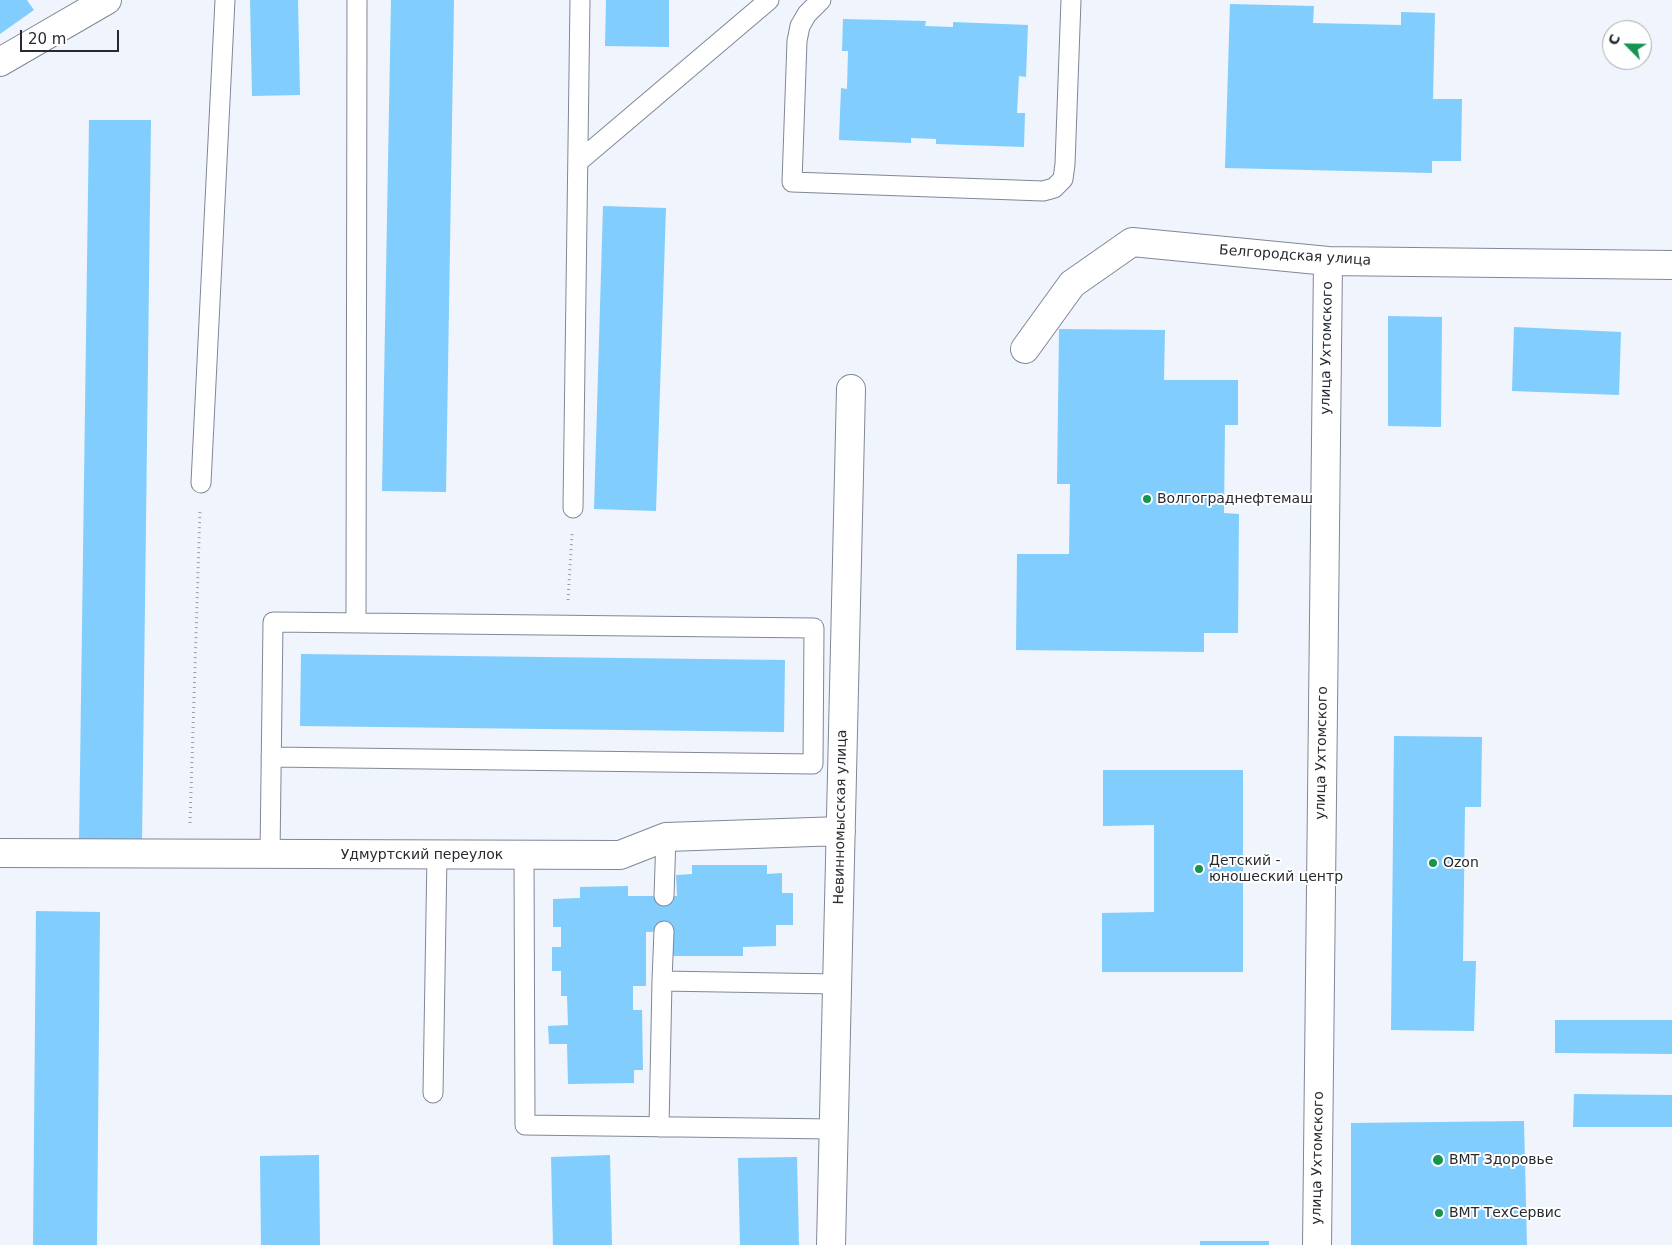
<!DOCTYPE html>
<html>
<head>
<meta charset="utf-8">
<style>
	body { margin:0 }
	#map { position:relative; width:1672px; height:1245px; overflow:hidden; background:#eff4fd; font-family:"DejaVu Sans",sans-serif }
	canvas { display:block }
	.north { position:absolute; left:1602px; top:20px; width:50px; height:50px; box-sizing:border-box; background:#fff; border:1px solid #a9aaac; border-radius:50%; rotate:293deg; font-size:14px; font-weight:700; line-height:20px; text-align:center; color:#272b30 }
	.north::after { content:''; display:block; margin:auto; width:18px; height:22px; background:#189451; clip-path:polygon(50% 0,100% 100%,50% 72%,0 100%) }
	.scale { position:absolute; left:20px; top:30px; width:99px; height:22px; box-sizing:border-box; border:2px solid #272b30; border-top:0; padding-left:6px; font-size:15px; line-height:18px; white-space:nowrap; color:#272b30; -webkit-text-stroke:4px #fff; paint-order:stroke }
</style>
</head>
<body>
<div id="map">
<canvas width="1672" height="1245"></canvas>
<div class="north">С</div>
<div class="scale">20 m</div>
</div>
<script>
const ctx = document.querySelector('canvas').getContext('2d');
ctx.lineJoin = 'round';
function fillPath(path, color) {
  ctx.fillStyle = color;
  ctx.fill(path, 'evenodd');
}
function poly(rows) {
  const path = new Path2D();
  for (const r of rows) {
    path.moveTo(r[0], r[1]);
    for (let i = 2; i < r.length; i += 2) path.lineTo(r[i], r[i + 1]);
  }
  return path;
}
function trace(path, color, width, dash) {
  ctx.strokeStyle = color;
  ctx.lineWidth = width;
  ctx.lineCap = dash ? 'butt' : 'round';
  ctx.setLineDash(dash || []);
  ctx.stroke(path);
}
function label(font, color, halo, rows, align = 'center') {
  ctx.font = font + ' "DejaVu Sans",sans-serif';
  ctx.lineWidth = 4;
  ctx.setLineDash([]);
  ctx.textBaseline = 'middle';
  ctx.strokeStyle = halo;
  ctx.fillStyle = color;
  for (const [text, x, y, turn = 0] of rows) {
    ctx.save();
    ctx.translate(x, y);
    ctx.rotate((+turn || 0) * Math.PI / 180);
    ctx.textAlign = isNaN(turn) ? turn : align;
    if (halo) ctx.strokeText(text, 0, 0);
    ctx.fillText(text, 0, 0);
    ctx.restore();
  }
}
fillPath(poly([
	[0,0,27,0,34,10,0,34],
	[250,0,298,0,300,95,252,96],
	[391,0,454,0,446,492,382,491],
	[606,0,669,0,669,47,605,46],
	[1230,4,1314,6,1313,23,1401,25,1401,12,1435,13,1433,99,1462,99,1461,161,1432,161,1432,173,1225,168],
	[843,19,926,21,925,26,953,27,953,22,1028,25,1026,77,1019,76,1017,113,1025,113,1024,147,936,144,936,139,911,138,911,143,839,140,841,88,847,89,848,51,842,51],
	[89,120,151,120,142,843,79,842],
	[603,206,666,208,656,511,594,509],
	[1388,316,1442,317,1441,427,1388,426],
	[1514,327,1621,332,1619,395,1512,391],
	[1059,329,1165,330,1164,380,1238,380,1238,425,1225,425,1224,513,1239,514,1238,633,1204,633,1204,652,1016,650,1017,554,1069,554,1070,484,1057,484],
	[301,654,785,660,784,732,300,726],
	[1394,736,1482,737,1481,807,1465,807,1463,961,1476,961,1474,1031,1391,1030],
	[1103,770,1243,770,1243,972,1102,972,1102,913,1154,912,1154,825,1103,826],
	[692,865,767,865,767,874,782,873,782,893,793,893,793,925,776,925,776,946,743,947,743,956,672,956,672,931,646,932,646,986,633,986,633,1010,642,1010,643,1070,634,1070,634,1083,568,1084,567,1044,549,1044,548,1026,568,1025,567,996,561,996,561,971,552,971,552,947,561,947,561,927,553,927,553,899,580,898,580,887,628,886,628,896,677,896,676,875,692,874],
	[36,911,100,912,97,1245,33,1245],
	[1555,1020,1672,1020,1672,1054,1555,1053],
	[1574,1094,1672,1095,1672,1127,1573,1127],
	[1524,1121,1527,1245,1351,1245,1351,1123],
	[319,1155,320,1245,261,1245,260,1156],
	[610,1155,612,1245,553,1245,551,1157],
	[797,1157,799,1245,740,1245,738,1158],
	[1200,1241,1269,1241,1269,1245,1200,1245]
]), '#81cdfd');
const service = poly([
	[821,0,807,14,800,26,797,41,792,182,1043,191,1054,188,1063,179,1065,164,1071,0],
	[578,162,769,0],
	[201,483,225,0],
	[573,508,580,0],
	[356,623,357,0],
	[270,854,273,622,814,628,813,764,271,757],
	[524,855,525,1125,833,1129],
	[664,896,666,837],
	[662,981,664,931],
	[433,1093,437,855],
	[659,1127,662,981,837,984]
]);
const minor = poly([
	[0,62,107,0],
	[1025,349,1072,284,1132,242,1328,261,1672,265],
	[0,853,620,855,666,837,841,831],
	[831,1245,851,389],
	[1317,1245,1328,261]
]);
trace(service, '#808895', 21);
trace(minor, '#808895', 30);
trace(poly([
	[568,600,572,534],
	[190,823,200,510]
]), '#9b9fa7', 3, [1, 4]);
trace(service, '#fff', 19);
trace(minor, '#fff', 28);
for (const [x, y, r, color] of [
	[1147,499,5,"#189451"],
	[1433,863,5,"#189451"],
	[1199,869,5,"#189451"],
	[1438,1160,6,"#189451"],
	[1439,1213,5,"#189451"]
]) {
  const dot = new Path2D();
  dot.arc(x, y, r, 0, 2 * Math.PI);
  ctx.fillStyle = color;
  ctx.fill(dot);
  trace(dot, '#fff', 2);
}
label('14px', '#272b30', '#fff', [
	["Белгородская улица",1295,256,4],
	["улица Ухтомского",1327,348,-89],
	["улица Ухтомского",1322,753,-89],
	["Невинномысская улица",841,817,-89],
	["Удмуртский переулок",422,855],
	["улица Ухтомского",1318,1158,-89]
]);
label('14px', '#272b30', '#fff', [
	["Волгограднефтемаш",1157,499],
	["Детский -",1209,861],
	["юношеский центр",1209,877],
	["Ozon",1443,863],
	["ВМТ Здоровье",1449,1160],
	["ВМТ ТехСервис",1449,1213]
], 'left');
</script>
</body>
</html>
